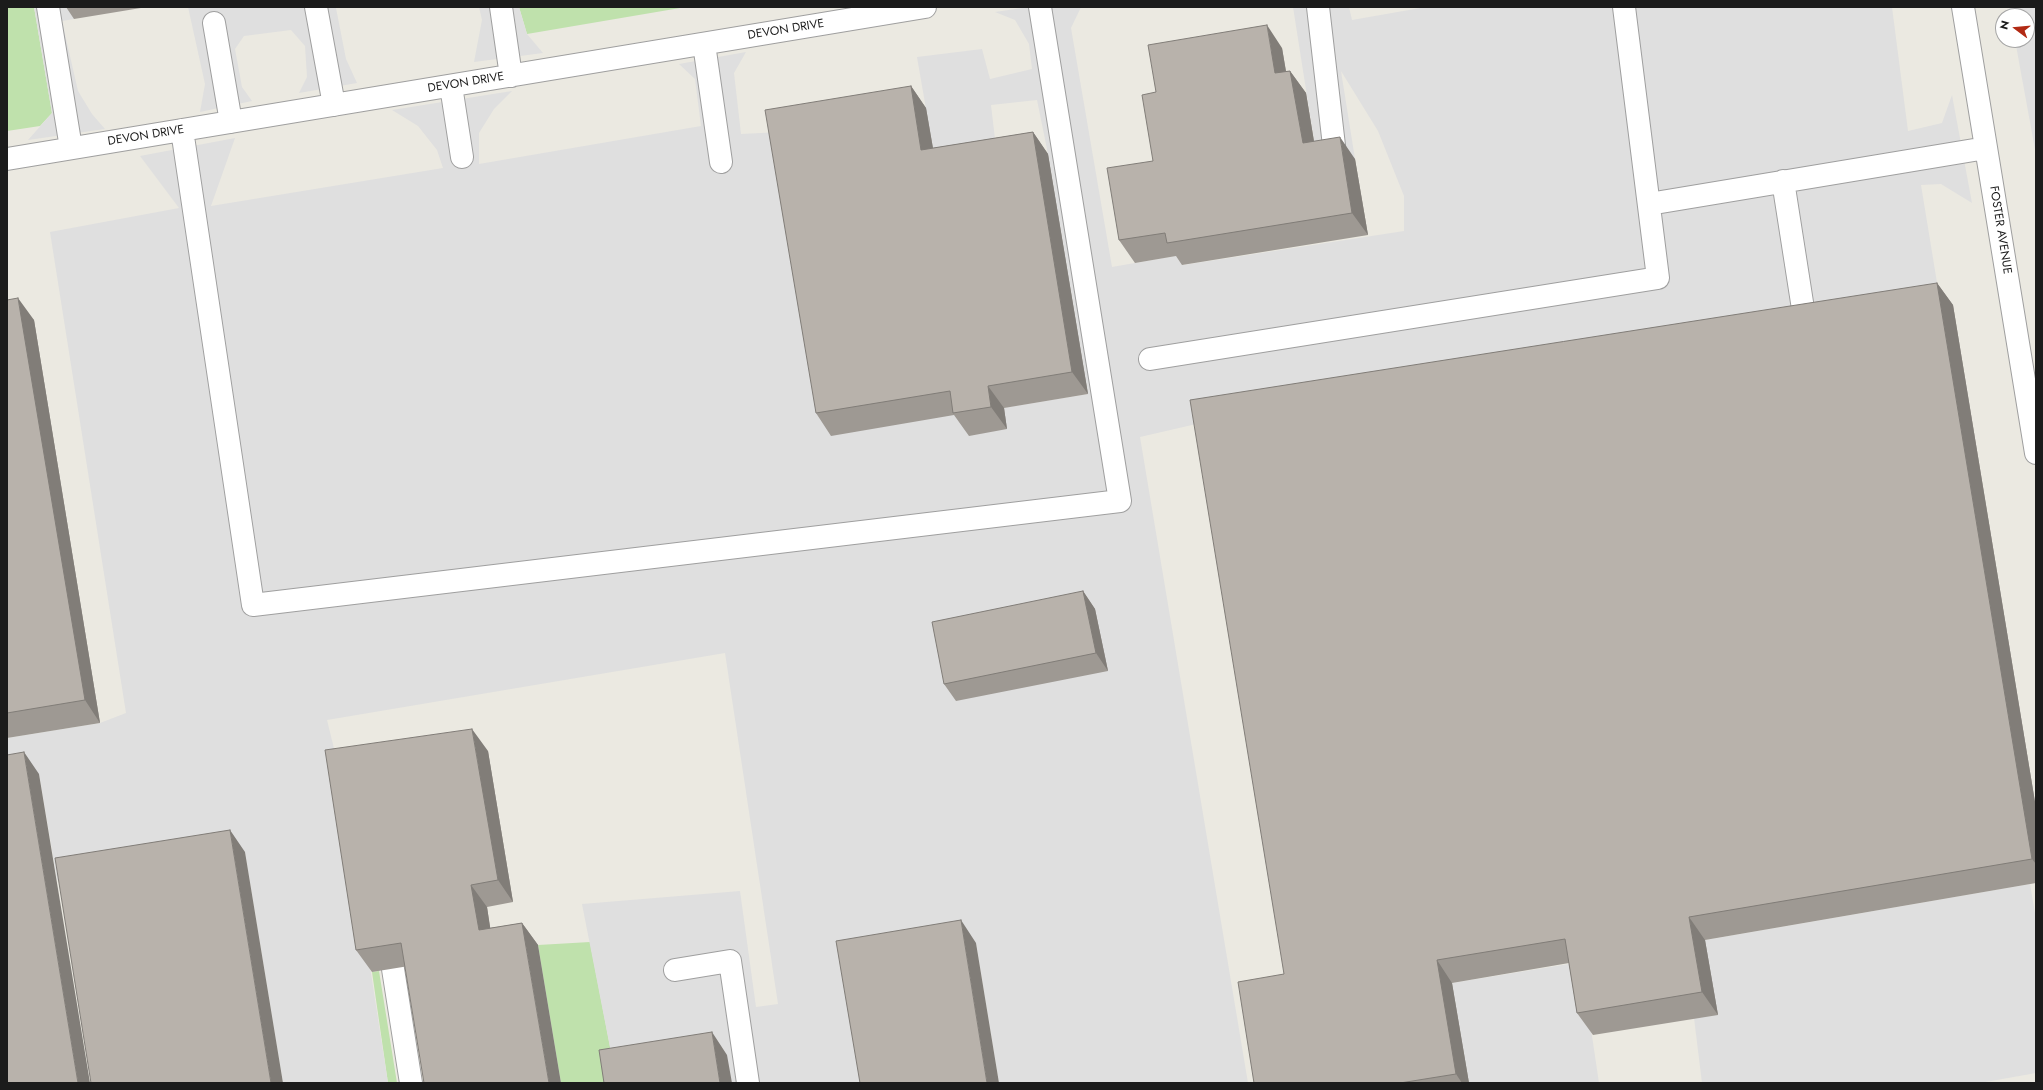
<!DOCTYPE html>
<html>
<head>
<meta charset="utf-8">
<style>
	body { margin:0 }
	#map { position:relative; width:2043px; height:1090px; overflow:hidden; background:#ebe9e1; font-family:Jost,sans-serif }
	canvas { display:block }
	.frame { position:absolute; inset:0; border:8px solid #1b1b1b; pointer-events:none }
	.north { position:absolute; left:1995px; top:8px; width:40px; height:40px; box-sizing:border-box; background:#fff; border:1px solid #a4a4a4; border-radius:50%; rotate:286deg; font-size:11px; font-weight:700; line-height:16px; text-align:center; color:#1b1b1b }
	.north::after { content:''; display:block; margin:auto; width:14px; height:18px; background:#b22a14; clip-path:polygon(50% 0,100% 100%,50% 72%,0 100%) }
</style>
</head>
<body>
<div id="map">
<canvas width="2043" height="1090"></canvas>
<div class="frame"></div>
<div class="north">N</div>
</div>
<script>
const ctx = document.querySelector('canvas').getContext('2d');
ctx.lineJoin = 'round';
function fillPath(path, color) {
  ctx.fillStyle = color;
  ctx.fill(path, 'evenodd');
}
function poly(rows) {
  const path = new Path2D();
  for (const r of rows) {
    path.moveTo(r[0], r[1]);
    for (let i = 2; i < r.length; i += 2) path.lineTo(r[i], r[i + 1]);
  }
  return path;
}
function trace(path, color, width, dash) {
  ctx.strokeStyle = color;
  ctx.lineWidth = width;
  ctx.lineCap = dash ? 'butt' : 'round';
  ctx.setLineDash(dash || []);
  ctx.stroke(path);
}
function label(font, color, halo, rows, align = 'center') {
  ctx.font = font + ' Jost,sans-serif';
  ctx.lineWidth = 4;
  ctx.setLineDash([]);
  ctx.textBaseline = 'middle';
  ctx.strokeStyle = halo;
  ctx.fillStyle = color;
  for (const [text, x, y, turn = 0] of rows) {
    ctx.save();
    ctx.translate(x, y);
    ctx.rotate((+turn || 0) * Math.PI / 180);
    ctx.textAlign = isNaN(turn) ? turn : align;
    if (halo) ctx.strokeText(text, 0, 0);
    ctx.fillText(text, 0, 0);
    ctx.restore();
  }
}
fillPath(poly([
	[7,7,34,7,52,113,40,126,7,131],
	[519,7,686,7,527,34],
	[590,942,617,1083,561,1083,538,945],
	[379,971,397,1083,388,1083,372,972]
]), '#bfe1ac');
fillPath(poly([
	[34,7,72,7,74,19,62,21,78,91,92,114,105,129,28,140,52,113],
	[188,7,340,7,336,8,346,59,357,83,299,93,307,77,305,46,291,30,244,36,235,49,242,87,252,101,200,112,205,84],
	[479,7,519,7,527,34,543,53,474,62,482,20],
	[1029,7,1081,7,1071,28,1112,267,1181,255,1183,265,1404,231,1404,196,1378,131,1341,71,1355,159,1318,166,1293,7,1349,7,1352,20,1426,7,1892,7,1908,131,1942,123,1952,95,1972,203,1941,184,1921,185,1941,307,1205,422,1140,437,1248,1083,999,1083,976,943,872,1083,732,1083,615,1073,582,904,740,891,756,1007,778,1004,725,653,327,720,340,773,388,1083,283,1083,245,852,71,880,57,880,39,774,7,780,7,738,100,723,126,713,50,232,179,208,140,156,235,138,211,206,443,168,437,150,418,126,392,110,512,91,494,109,479,133,479,164,701,126,695,79,679,64,746,52,734,73,741,134,781,132,965,414,1088,394,1048,154,1037,100,991,105,995,139,933,149,917,57,982,49,990,79,1032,69,1029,44,1015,20,995,12],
	[2009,7,2036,7,2036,155,2015,40,2027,40,2027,16,2011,16],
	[2030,884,2036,919,2036,1073,1980,1083,1702,1083,1694,1018,1705,940],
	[1581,962,1599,1083,1469,1083,1452,983]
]), '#dfdfdf');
const minor = poly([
	[48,7,71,148],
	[316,7,334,105],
	[501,7,511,76],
	[1318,7,1336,163],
	[1963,7,2036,453],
	[214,23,231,122],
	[704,44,721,162],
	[451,86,462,157],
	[182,130,253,605,1120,501,1040,7],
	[7,159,925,7],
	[1783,181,1806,328],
	[1649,204,1986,148],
	[1150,359,1658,278,1624,7],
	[393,969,411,1083],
	[675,970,730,961,748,1083]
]);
trace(minor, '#9f9f9f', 24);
trace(minor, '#fff', 22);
fillPath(poly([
	[66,7,147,7,74,19],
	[1282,48,1286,71,1290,71,1306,93,1314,141,1355,159,1368,235,1182,265,1176,256,1135,263,1119,240,1153,161,1156,92],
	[911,86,926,108,933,148,1033,132,1048,154,1088,394,1004,408,1007,429,969,436,954,415,831,436,816,413],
	[1937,283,1953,305,2036,808,2036,883,1705,940,1718,1015,1593,1035,1577,1013,1569,963,1452,983,1469,1083,1254,1083,1284,974],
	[7,300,34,320,100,723,7,738],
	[1083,591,1095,609,1108,671,956,701,944,684],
	[488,751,513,902,487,907,490,928,522,923,538,945,372,972,356,950]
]), '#9e9993');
fillPath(poly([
	[1267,25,1282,48,1290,96,1275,73],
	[1290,71,1306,93,1318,166,1303,143],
	[911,86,926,108,937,172,921,150],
	[1033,132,1048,154,1088,394,1072,372],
	[1340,137,1355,159,1368,235,1352,213],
	[1937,283,1953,305,2036,808,2036,864,2032,859],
	[18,298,34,320,100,723,85,700],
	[988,386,1004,408,1007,429,991,407],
	[1083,591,1095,609,1108,671,1096,653],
	[472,729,488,751,513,902,498,880],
	[24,752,39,774,90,1083,78,1083],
	[230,830,245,852,283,1083,271,1083],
	[471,885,487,907,494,952,479,930],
	[1689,917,1705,940,1718,1015,1702,992],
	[961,920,976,943,999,1083,987,1083],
	[522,923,538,945,561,1083,549,1083],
	[1437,960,1452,983,1469,1083,1462,1083,1456,1074],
	[712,1032,727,1055,732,1083,720,1083]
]), '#817d78');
const building = poly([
	[1267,25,1275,73,1290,71,1303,143,1340,137,1352,213,1167,243,1165,233,1119,240,1107,168,1153,161,1142,95,1156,92,1148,45,1267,25],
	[911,86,921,150,1033,132,1072,372,988,386,991,407,953,413,950,391,816,413,765,110,911,86],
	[1937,283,2032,859,1689,917,1702,992,1577,1013,1565,939,1437,960,1456,1074,1400,1083,1254,1083,1238,982,1284,974,1190,400,1937,283],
	[18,298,85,700,7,713,7,300,18,298],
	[1083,591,1096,653,944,684,932,622,1083,591],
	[472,729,498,880,471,885,479,930,522,923,549,1083,424,1083,401,943,356,950,325,750,472,729],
	[24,752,78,1083,7,1083,7,755,24,752],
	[230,830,271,1083,91,1083,55,858,230,830],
	[961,920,987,1083,860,1083,836,941,961,920],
	[712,1032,720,1083,604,1083,599,1050,712,1032]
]);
fillPath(building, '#b8b2ab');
trace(building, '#817d78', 1);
label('12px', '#1b1b1b', '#fff', [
	["DEVON DRIVE",786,30,-9],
	["DEVON DRIVE",466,83,-9],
	["DEVON DRIVE",146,136,-9],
	["FOSTER AVENUE",2000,230,81]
]);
</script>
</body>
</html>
